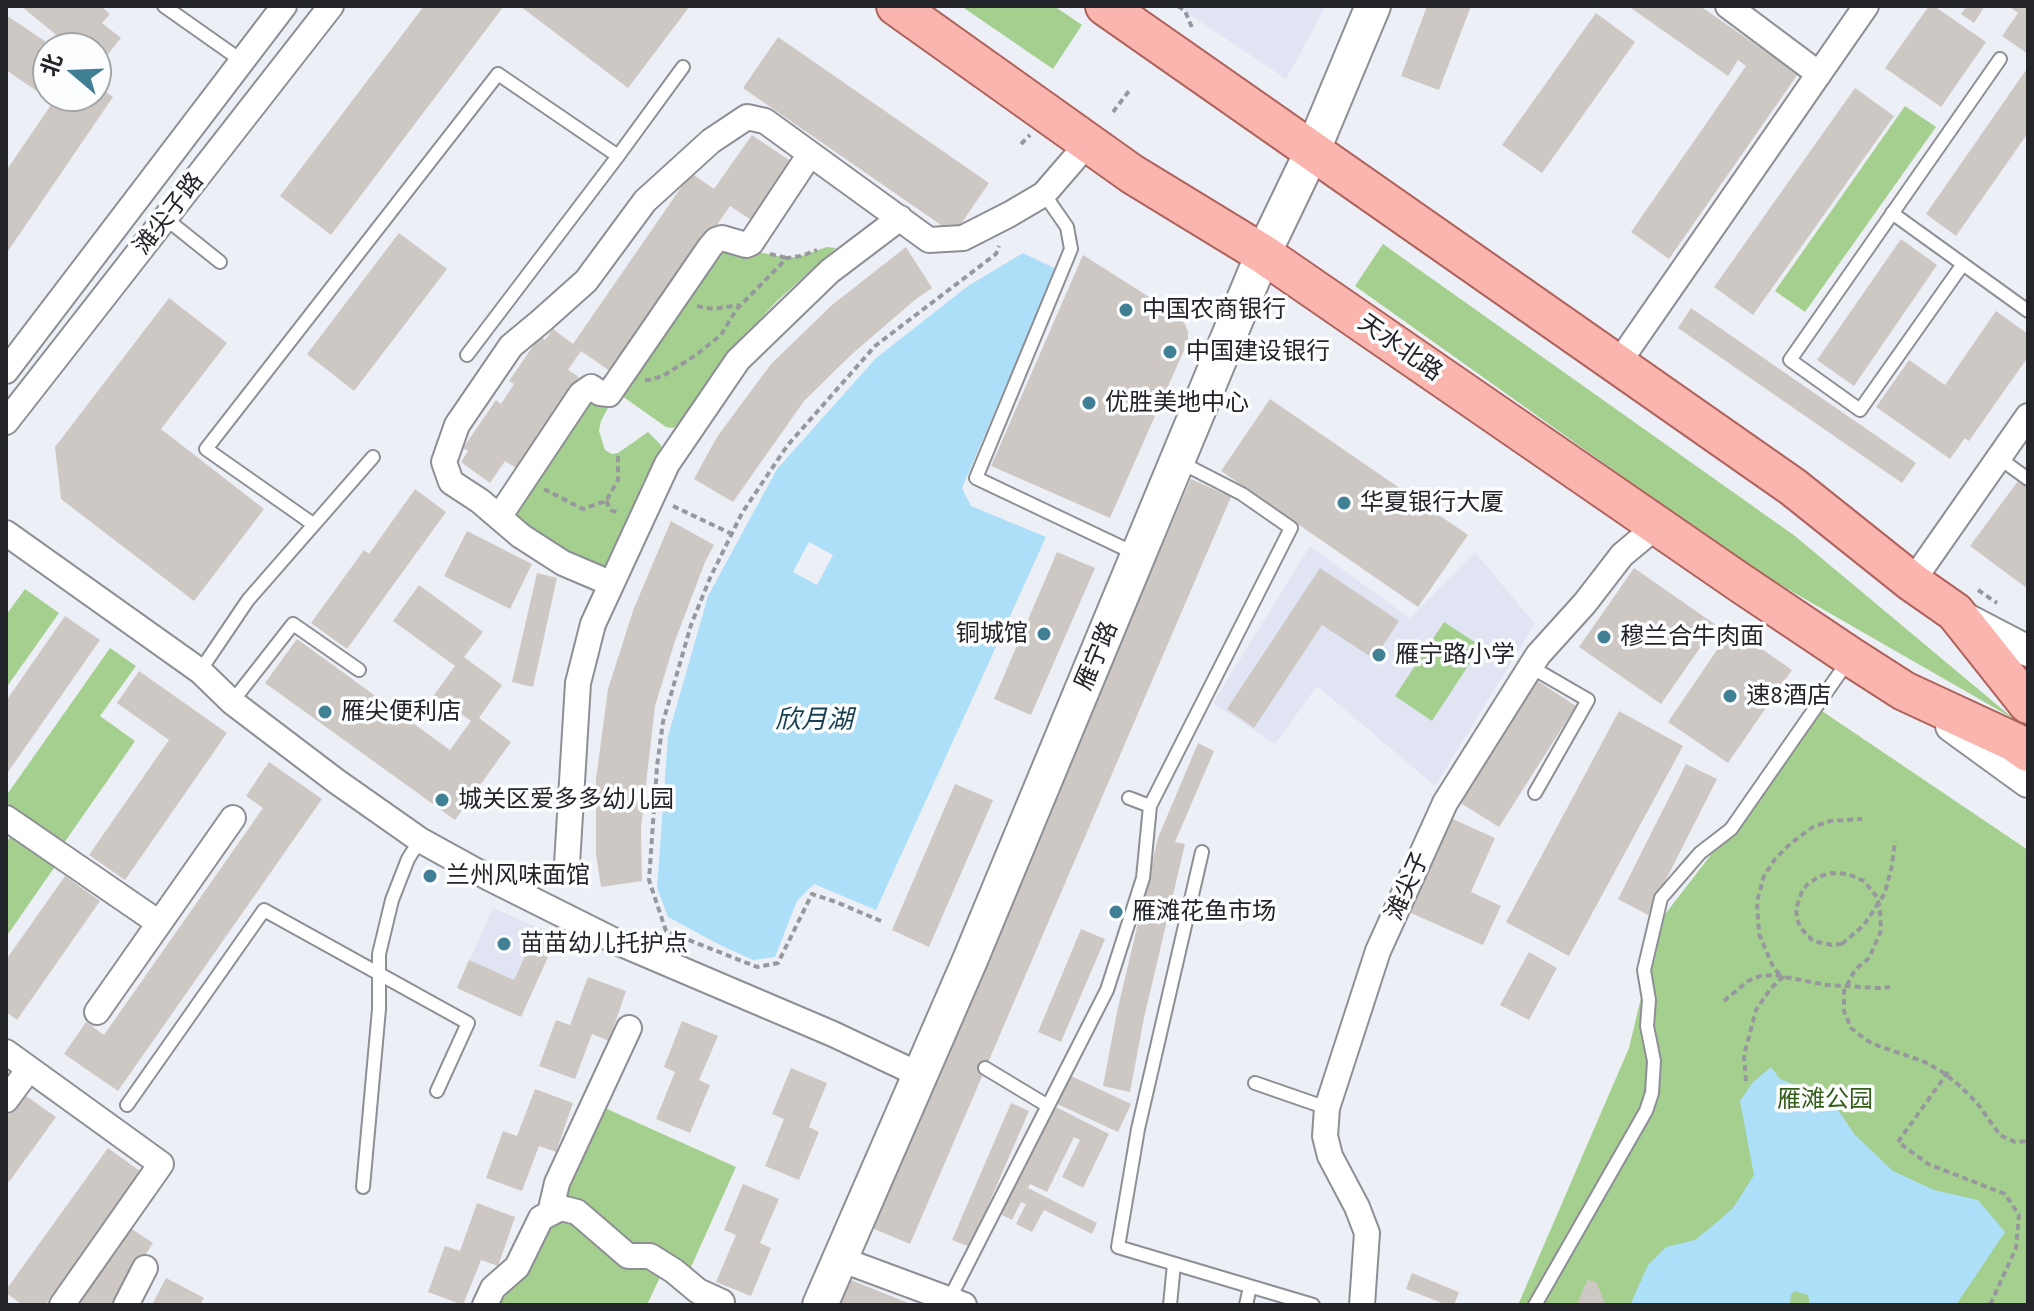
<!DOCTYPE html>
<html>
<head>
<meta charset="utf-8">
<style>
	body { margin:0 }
	#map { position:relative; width:2034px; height:1311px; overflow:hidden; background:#edeff6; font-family:"PT Sans","Noto Sans SC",sans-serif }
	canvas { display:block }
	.frame { position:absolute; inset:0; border:8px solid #232427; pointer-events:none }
	.north { position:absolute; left:32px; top:32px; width:80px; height:80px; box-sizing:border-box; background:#fcfdfe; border:2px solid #a5a6a8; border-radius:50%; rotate:289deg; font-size:22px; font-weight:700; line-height:32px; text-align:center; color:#232427 }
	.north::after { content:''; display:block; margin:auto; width:28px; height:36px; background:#407f94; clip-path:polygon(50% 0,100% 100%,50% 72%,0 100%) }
</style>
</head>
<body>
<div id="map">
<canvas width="2034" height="1311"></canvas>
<div class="frame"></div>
<div class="north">北</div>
</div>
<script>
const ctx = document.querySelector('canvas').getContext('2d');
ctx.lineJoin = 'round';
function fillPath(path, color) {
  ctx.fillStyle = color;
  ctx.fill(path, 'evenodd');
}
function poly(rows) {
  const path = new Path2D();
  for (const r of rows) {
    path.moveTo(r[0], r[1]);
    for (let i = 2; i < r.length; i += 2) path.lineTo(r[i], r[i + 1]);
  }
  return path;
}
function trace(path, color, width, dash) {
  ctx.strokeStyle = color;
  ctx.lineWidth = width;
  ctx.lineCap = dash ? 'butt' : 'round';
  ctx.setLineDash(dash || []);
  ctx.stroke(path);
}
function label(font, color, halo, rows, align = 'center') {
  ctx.font = font + ' "PT Sans","Noto Sans SC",sans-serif';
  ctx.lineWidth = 7;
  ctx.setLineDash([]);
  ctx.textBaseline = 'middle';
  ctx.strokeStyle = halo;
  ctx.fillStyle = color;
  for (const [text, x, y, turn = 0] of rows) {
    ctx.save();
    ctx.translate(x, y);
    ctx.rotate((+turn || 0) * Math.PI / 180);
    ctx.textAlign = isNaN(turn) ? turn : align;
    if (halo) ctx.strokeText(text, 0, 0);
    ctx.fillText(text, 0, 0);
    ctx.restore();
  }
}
fillPath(poly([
	[1177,6,1326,6,1286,79],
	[1310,546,1410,618,1475,552,1535,624,1435,786,1317,686,1275,744,1213,703],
	[493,908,538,928,501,1008,457,988]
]), '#e1e5f3');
fillPath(poly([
	[961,6,1054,6,1082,25,1053,69],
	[1905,106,1936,127,1805,312,1775,291],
	[721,244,787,258,801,256,827,247,836,248,777,301,751,329,679,425,673,428,666,427,622,396],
	[1383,244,1795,536,2014,719,1751,568,1355,286],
	[593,397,609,406,601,421,599,431,605,450,612,454,618,453,648,432,661,445,662,451,643,482,630,517,609,563,602,568,595,569,511,521,533,483],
	[25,589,59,613,6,688,6,615],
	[1444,622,1481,646,1432,721,1395,696],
	[110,648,136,666,100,716,135,741,64,843,6,802,6,796],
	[1822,711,2028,850,2028,1305,1518,1305,1629,1048,1659,922],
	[12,834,56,865,6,937,6,843],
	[596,1104,736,1167,683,1285,661,1275,647,1305,492,1305,553,1172]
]), '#a5cf8f');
fillPath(poly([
	[1023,253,1056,269,962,488,971,506,1046,537,876,910,814,884,797,901,775,957,753,960,720,945,668,917,657,888,668,736,708,596,777,469,876,358,968,286],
	[809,542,833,555,817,585,793,572],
	[1771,1067,1780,1079,1803,1088,1813,1087,1827,1093,1854,1134,1893,1171,1934,1190,1978,1200,2005,1232,1956,1305,1810,1305,1808,1295,1795,1291,1791,1294,1790,1305,1630,1305,1648,1265,1666,1247,1695,1240,1716,1223,1733,1208,1754,1175,1740,1101,1753,1082]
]), '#aedff8');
fillPath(poly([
	[21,6,101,6,110,14,102,23,121,38,96,69,96,48,72,48],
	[424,6,504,6,331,235,280,196],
	[520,6,690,6,628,88],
	[1427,6,1471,6,1439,90,1401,76],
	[1628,6,1700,6,1798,74,1669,259,1631,232,1746,66,1738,60,1728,76],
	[1929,6,1934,6,1986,42,1941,107,1885,68],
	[1967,6,1985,6,1974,23,1961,14],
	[2008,6,2028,6,2028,54,2002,36,2018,13],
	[1596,13,1635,42,1542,173,1502,145],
	[6,15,55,48,48,48,48,84,41,94,6,70],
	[778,37,989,183,954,234,743,88],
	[2026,70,2028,71,2028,133,1956,236,1926,214],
	[96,85,113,97,6,254,6,171,57,96,96,96],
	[1855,88,1894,116,1753,315,1714,287],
	[752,135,792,162,751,220,730,206,614,374,581,351,568,370,579,377,516,468,505,461,490,483,461,462,468,451,463,448,496,400,501,404,514,384,509,381,540,336,545,340,553,329,573,344,691,173,714,189],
	[399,233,447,269,354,391,307,354],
	[1901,239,1937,265,1854,386,1817,360],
	[906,247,932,288,916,299,852,354,804,401,733,502,694,479,717,437,771,364,832,305],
	[1083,255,1176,314,1185,324,1188,332,1188,341,1110,518,991,466],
	[169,298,227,343,161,429,264,509,194,601,61,499,55,447],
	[1691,308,1916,463,1902,483,1678,328],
	[1996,311,2028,334,2028,357,1969,441,1965,438,1950,459,1876,407,1909,360,1945,385],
	[1270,399,1468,535,1418,607,1221,471],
	[1191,479,1231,497,910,1244,867,1226],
	[2018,481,2028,488,2028,589,1970,546],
	[415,489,446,512,347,649,311,623,364,550,369,554],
	[671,521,714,545,705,562,675,641,655,706,641,828,642,881,601,887,596,854,596,779,608,689,634,608],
	[467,531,532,564,510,609,444,576],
	[1057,552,1095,568,1031,715,994,699],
	[1320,568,1399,621,1374,659,1322,625,1254,728,1227,709],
	[1634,568,1716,625,1661,704,1579,647],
	[537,573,557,578,533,687,512,682],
	[419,585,483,632,464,657,502,685,479,718,511,742,455,820,265,683,297,639,450,750,471,721,434,695,455,666,393,621],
	[65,616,100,640,6,775,6,701],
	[1732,628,1792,670,1728,763,1668,722],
	[139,671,227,733,125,880,89,855,169,740,117,703],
	[1536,680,1576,706,1499,827,1459,802],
	[1619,711,1683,746,1569,956,1506,922],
	[1198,743,1214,751,1175,842,1185,844,1144,1018,1130,1092,1103,1086,1117,1012,1158,838],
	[269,762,322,799,118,1091,64,1054,86,1022,104,1035,263,808,246,796],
	[1686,764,1717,779,1648,915,1618,899],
	[955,784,993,800,929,947,892,930],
	[1446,816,1495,838,1471,892,1501,906,1483,945,1404,910],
	[65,876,100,901,17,1020,6,1012,6,960],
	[538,928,557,937,521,1017,457,988,469,960,514,980],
	[1081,929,1105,939,1061,1042,1038,1032],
	[1529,952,1557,968,1529,1020,1500,1005],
	[588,977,626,991,609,1041,592,1034,575,1079,539,1066,556,1020,570,1025],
	[682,1021,718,1036,699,1080,710,1085,690,1133,656,1119,675,1072,664,1067],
	[791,1068,827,1083,809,1127,819,1132,799,1180,765,1166,784,1119,772,1114],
	[1067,1074,1131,1104,1118,1132,1053,1102],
	[535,1089,573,1103,556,1152,539,1146,522,1191,486,1178,503,1131,517,1136],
	[23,1094,56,1117,9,1182,6,1180,6,1118],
	[1011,1103,1029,1111,970,1247,952,1240],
	[1052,1105,1109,1134,1083,1188,1062,1177,1080,1140,1074,1137,1047,1192,1030,1184,1028,1188,1097,1223,1092,1234,1044,1210,1032,1232,1016,1224,1026,1204,1021,1202,1012,1220,998,1213],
	[108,1148,140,1171,45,1305,23,1305,6,1293,6,1290],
	[743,1184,779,1199,760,1243,771,1248,751,1296,716,1282,736,1235,724,1230],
	[477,1203,515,1217,498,1266,481,1260,463,1305,428,1292,445,1246,460,1251],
	[127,1226,153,1243,113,1305,74,1305],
	[1412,1273,1459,1292,1454,1305,1447,1305,1406,1289],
	[166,1278,204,1298,200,1305,152,1305],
	[851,1280,913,1305,840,1305],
	[1587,1280,1596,1282,1606,1305,1577,1305]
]), '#cdc8c3');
const service = poly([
	[164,6,242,61],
	[1044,194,1067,227,1071,249,976,478,1136,554],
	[1892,213,2028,311],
	[165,218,220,262],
	[1963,264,1860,410,1790,360,2000,59],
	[467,355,618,156,683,67],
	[1999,458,2028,479],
	[313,524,206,449,498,74,618,156],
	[1531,667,1588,700,1535,793],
	[200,671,248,600,373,457],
	[232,702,293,624,359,670],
	[1129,798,1150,806],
	[1202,852,1138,1129,1118,1247,1313,1305],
	[985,1068,1048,1106],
	[1255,1083,1327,1108],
	[127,1105,264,910,468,1023,437,1091],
	[363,1187,379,1009,379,954,392,900,408,859,420,840],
	[949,1300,1107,990,1143,878,1150,806,1291,528,1242,494,1178,461],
	[1170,1305,1174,1264],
	[1246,1305,1250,1287],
	[1535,1305,1646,1111,1652,1093,1654,1061,1647,1026,1649,1000,1644,970,1661,898,1700,853,1731,829,1848,661]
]);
const minor = poly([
	[1728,6,1819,74],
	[1617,365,1866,6],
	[6,371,284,6],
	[6,422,331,6],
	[499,517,581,394,591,387,600,393,609,394,710,247,716,240,722,238,746,245,751,243,810,154],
	[6,533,200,671,232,702,257,721,336,781,420,840,489,878,617,942,833,1034,920,1075],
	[1912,582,2028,416],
	[610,583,563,563,521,536,480,501,451,482,444,462,457,425,511,346,540,322,586,281,645,201,711,141,747,117,765,121,929,240,963,238,1010,214,1044,194,1088,143],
	[6,818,159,923],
	[567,864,578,683,593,624,667,464,738,360,830,271,900,218],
	[97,1012,233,818],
	[6,1052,161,1164,62,1305],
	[6,1100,29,1069],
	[550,1213,557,1183,629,1028],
	[840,1259,964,1305],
	[126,1305,145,1268],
	[485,1305,493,1288,517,1267,541,1218,561,1208,577,1212,628,1256,650,1256,674,1271,698,1291,722,1302,721,1305],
	[1362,1305,1367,1233,1357,1207,1330,1156,1325,1136,1327,1108,1378,951,1445,803,1538,655,1585,603,1622,555,1658,525]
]);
const tertiary = poly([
	[1959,615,2028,651],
	[1951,726,2028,782]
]);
const secondary = poly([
	[820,1305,970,960,1263,254,1312,152,1373,6]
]);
const primary = poly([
	[896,6,1132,174,1263,254,1742,584,1851,657,1904,691,2014,742,2028,752],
	[1105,6,1793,487,1912,582,1955,612,2028,704]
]);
trace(service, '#8d8f95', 16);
trace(minor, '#8d8f95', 28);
trace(tertiary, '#8d8f95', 34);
trace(secondary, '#8d8f95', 38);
trace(primary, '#ae625c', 42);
trace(poly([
	[1178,6,1185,11,1193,30],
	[1113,112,1129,91],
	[1021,144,1030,135],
	[770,254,787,258],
	[697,306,713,309,739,305],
	[645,380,649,380,663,376,696,355,721,335,736,310,787,258,801,256,817,250],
	[544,489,583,509,606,501,618,480,618,453],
	[606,501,611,510,618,513],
	[673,506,732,534],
	[1978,590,1997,603],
	[881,921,836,902,812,894,778,963,757,967,666,931,649,880,657,766,663,722,691,625,710,578,742,513,787,446,875,346,996,254,999,246],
	[1842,944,1864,925,1885,893,1892,865,1895,841],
	[1724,1001,1748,981,1760,976,1774,975,1827,985,1880,988,1890,987],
	[1948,1072,1898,1142,1928,1164,2005,1194,2019,1215,2016,1248,1990,1305],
	[1746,1081,1744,1055,1756,1010,1771,988,1783,977,1774,969,1759,934,1757,902,1764,876,1775,859,1791,843,1813,827,1830,821,1862,819]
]), '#97989e', 4, [6, 4]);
trace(service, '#fff', 12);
trace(minor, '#fff', 24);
trace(tertiary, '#fff', 30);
trace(secondary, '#fff', 34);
trace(primary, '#fbb5af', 38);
trace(poly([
	[1842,944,1832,945,1813,941,1800,927,1797,919,1796,909,1802,891,1808,884,1820,876,1832,873,1848,874,1864,881,1877,897,1880,909,1881,931,1869,958,1855,970,1844,991,1844,1011,1851,1028,1866,1040,1876,1045,1925,1062,1944,1073,1961,1087,1977,1103,2000,1135,2015,1142,2028,1141]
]), '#97989e', 4, [6, 4]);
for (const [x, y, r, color] of [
	[1126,310,8,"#407f94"],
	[1170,352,8,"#407f94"],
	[1089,403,8,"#407f94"],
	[1344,503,8,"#407f94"],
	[1044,634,8,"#407f94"],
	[1604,637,8,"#407f94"],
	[1379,655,8,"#407f94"],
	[1730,696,8,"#407f94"],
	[325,712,8,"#407f94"],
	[442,800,8,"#407f94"],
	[430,876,8,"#407f94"],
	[1116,912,8,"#407f94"],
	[504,944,8,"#407f94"]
]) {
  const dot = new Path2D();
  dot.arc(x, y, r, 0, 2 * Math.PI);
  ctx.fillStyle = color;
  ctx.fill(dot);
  trace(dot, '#fcfdfe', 3);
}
label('24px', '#232427', '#fcfdfe', [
	["滩尖子路",169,214,-52],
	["天水北路",1400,348,35],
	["雁宁路",1097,656,-67],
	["滩尖子",1408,886,-66]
]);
label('24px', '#232427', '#fcfdfe', [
	["中国农商银行",1142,310],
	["中国建设银行",1186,352],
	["优胜美地中心",1105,403],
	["华夏银行大厦",1360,503],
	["铜城馆",1028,634,"right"],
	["穆兰合牛肉面",1620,637],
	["雁宁路小学",1395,655],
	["速8酒店",1746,696],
	["雁尖便利店",341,712],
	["城关区爱多多幼儿园",458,800],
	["兰州风味面馆",446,876],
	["雁滩花鱼市场",1132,912],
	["苗苗幼儿托护点",520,944]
], 'left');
label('24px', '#355d1a', '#fcfdfe', [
	["雁滩公园",1825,1100]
]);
label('italic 26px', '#183f50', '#fcfdfe', [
	["欣月湖",814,721]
]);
</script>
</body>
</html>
